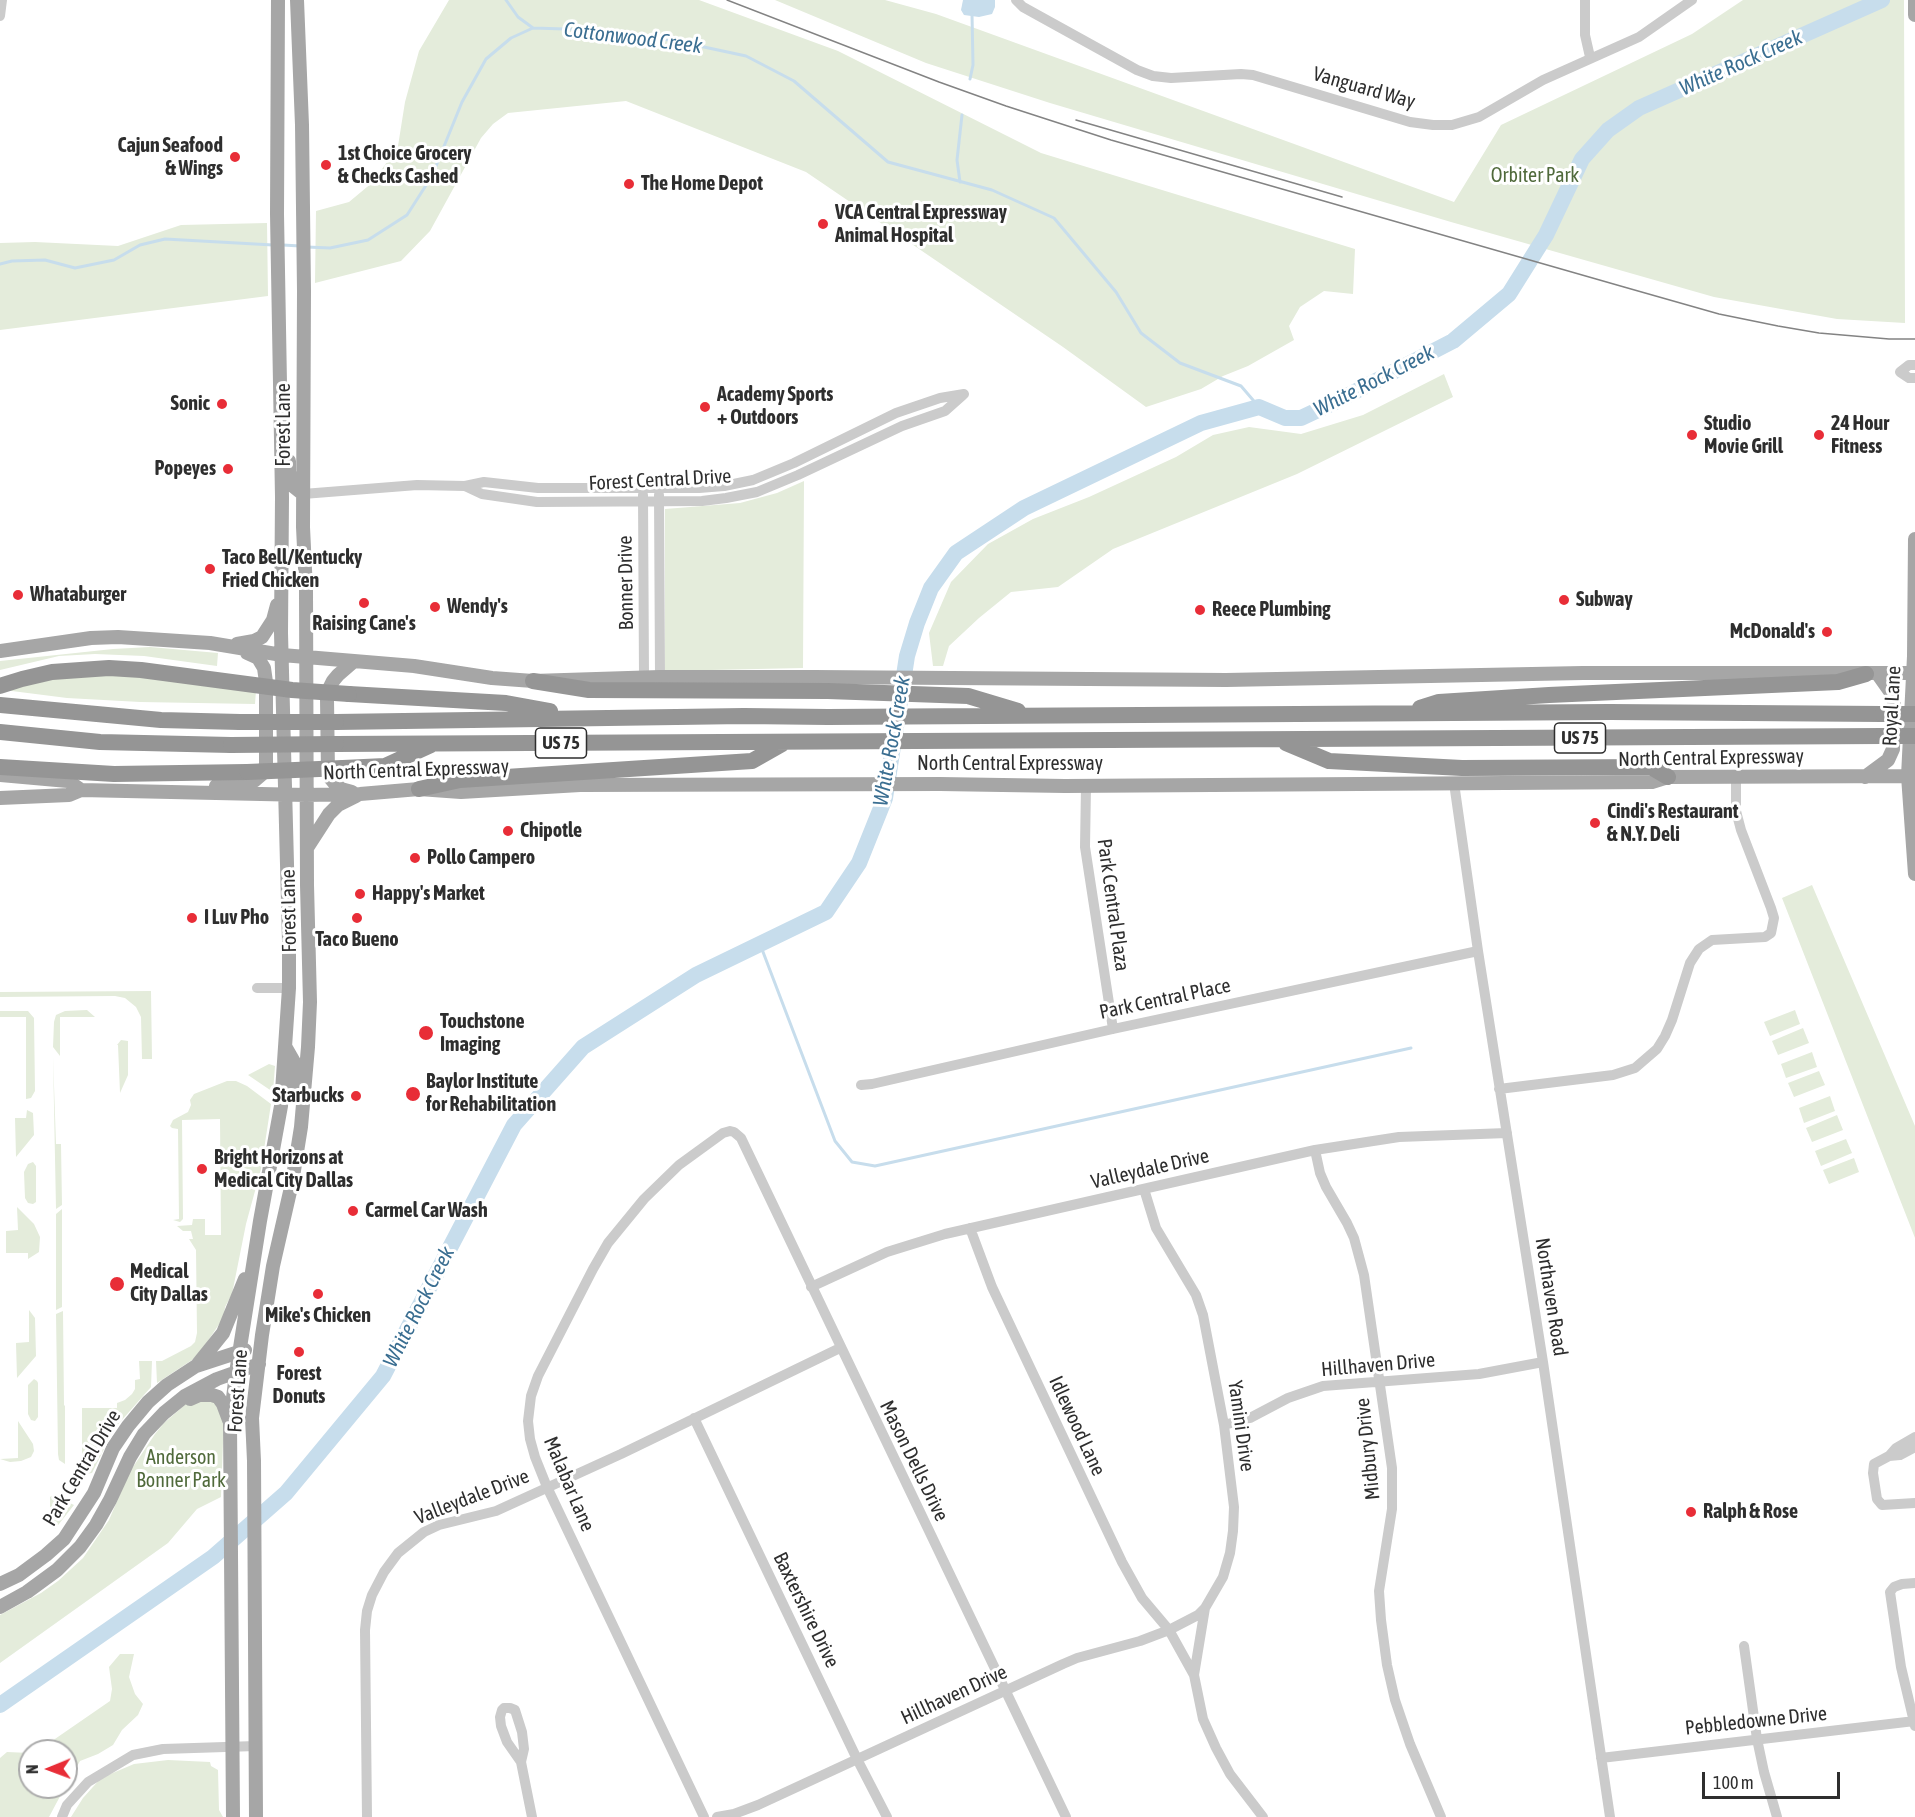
<!DOCTYPE html>
<html>
<head>
<meta charset="utf-8">
<style>
	body { margin:0 }
	#map { position:relative; width:1915px; height:1817px; overflow:hidden; background:#fff; font-family:"Asap Condensed",sans-serif }
	canvas { display:block }
	.north { position:absolute; left:18px; top:1739px; width:60px; height:60px; box-sizing:border-box; background:#fff; border:2px solid #ababab; border-radius:50%; rotate:269deg; font-size:16px; font-weight:700; line-height:24px; text-align:center; color:#2e2e2e }
	.north::after { content:''; display:block; margin:auto; width:21px; height:27px; background:#e82d37; clip-path:polygon(50% 0,100% 100%,50% 72%,0 100%) }
	.scale { position:absolute; left:1702px; top:1772px; width:138px; height:27px; box-sizing:border-box; border:3px solid #2e2e2e; border-top:0; padding-left:8px; font-size:18px; line-height:21px; white-space:nowrap; color:#2e2e2e; -webkit-text-stroke:4px #fff; paint-order:stroke }
</style>
</head>
<body>
<div id="map">
<canvas width="1915" height="1817"></canvas>
<div class="north">N</div>
<div class="scale">100 m</div>
</div>
<script>
const ctx = document.querySelector('canvas').getContext('2d');
ctx.lineJoin = 'round';
function fillPath(path, color) {
  ctx.fillStyle = color;
  ctx.fill(path, 'evenodd');
}
function poly(rows) {
  const path = new Path2D();
  for (const r of rows) {
    path.moveTo(r[0], r[1]);
    for (let i = 2; i < r.length; i += 2) path.lineTo(r[i], r[i + 1]);
  }
  return path;
}
function trace(path, color, width, dash) {
  ctx.strokeStyle = color;
  ctx.lineWidth = width;
  ctx.lineCap = dash ? 'butt' : 'round';
  ctx.setLineDash(dash || []);
  ctx.stroke(path);
}
function label(font, color, halo, rows, align = 'center') {
  ctx.font = font + ' "Asap Condensed",sans-serif';
  ctx.lineWidth = 6;
  ctx.setLineDash([]);
  ctx.textBaseline = 'middle';
  ctx.strokeStyle = halo;
  ctx.fillStyle = color;
  for (const [text, x, y, turn = 0] of rows) {
    ctx.save();
    ctx.translate(x, y);
    ctx.rotate((+turn || 0) * Math.PI / 180);
    ctx.textAlign = isNaN(turn) ? turn : align;
    if (halo) ctx.strokeText(text, 0, 0);
    ctx.fillText(text, 0, 0);
    ctx.restore();
  }
}
fillPath(poly([
	[449,0,699,0,838,51,1041,153,1355,249,1353,294,1324,291,1300,307,1289,326,1294,340,1248,366,1223,376,1201,389,1146,407,1063,347,806,172,626,101,508,113,493,124,481,138,430,231,401,261,315,283,316,211,349,202,373,182,398,146,405,102,419,51],
	[775,0,885,0,936,14,1454,202,1501,125,1692,34,1743,0,1904,0,1905,323,1837,319,1714,297,1451,222,1050,103,926,63],
	[267,223,268,296,0,330,0,243,35,242,118,246,181,225],
	[1444,374,1453,397,1297,474,1113,549,1058,587,1011,592,979,618,949,646,943,666,933,666,929,633,951,582,988,544,1033,519,1089,497,1176,457,1213,435,1249,427,1301,434,1363,415],
	[804,481,803,668,665,671,665,509,740,503,777,493],
	[150,647,218,653,217,666,144,656,95,654,59,656,0,670,0,661,113,649],
	[99,672,256,690,255,704,140,702,67,698,4,690,48,678],
	[1812,885,1915,1126,1915,1238,1782,898],
	[151,991,152,1059,142,1059,141,1017,136,1007,125,998,115,996,0,997,0,992],
	[87,1010,95,1017,60,1017,60,1056,53,1047,54,1022,56,1015,65,1011],
	[1795,1010,1800,1024,1770,1036,1764,1022],
	[0,1011,28,1011,34,1018,35,1091,31,1098,26,1099,26,1017,0,1017],
	[1803,1028,1809,1043,1778,1055,1772,1041],
	[121,1040,128,1041,128,1075,120,1093,118,1045,117,1045],
	[1812,1052,1817,1067,1786,1078,1781,1064],
	[53,1056,56,1144,61,1144,62,1205,56,1209],
	[269,1064,275,1066,273,1092,248,1075],
	[1819,1071,1825,1085,1794,1097,1788,1083],
	[227,1081,236,1081,247,1086,271,1104,261,1169,246,1224,232,1294,225,1307,224,1317,201,1351,192,1360,157,1383,156,1361,162,1361,191,1346,195,1342,197,1333,196,1250,189,1239,193,1239,191,1231,183,1231,177,1226,192,1225,193,1219,205,1219,205,1235,221,1235,220,1119,182,1120,183,1219,180,1222,173,1220,179,1219,178,1129,172,1128,170,1126,173,1120,188,1112,191,1105,190,1100,194,1094],
	[1830,1096,1835,1111,1804,1123,1799,1108],
	[27,1110,33,1113,34,1135,16,1157,15,1118,26,1118],
	[1837,1115,1843,1130,1812,1142,1806,1128],
	[1846,1139,1852,1153,1821,1166,1815,1151],
	[1854,1158,1859,1172,1829,1184,1823,1170],
	[33,1162,36,1166,36,1202,33,1204,28,1203,25,1198,24,1172,28,1164],
	[17,1207,34,1224,40,1237,39,1252,28,1259,28,1253,6,1253,6,1231,18,1230],
	[62,1209,62,1307,56,1310,56,1214],
	[29,1310,35,1318,36,1356,17,1378,16,1343,29,1342],
	[63,1311,64,1405,65,1406,65,1464,59,1460,58,1454,56,1314],
	[139,1361,152,1361,151,1387,114,1429,92,1473,85,1474,82,1472,82,1408,117,1408,117,1403,125,1400,132,1394,135,1389,135,1380,140,1379],
	[34,1379,37,1381,38,1383,38,1417,35,1421,31,1420,28,1414,28,1385],
	[211,1398,224,1415,221,1497,197,1509,168,1543,0,1663,0,1615,41,1593,58,1581,83,1558,109,1520,129,1473,155,1434,164,1423,186,1404],
	[18,1421,33,1444,34,1451,31,1457,21,1461,10,1462,0,1459,18,1458],
	[53,1495,74,1505,55,1529,50,1525,50,1497],
	[120,1654,134,1654,129,1677,135,1694,143,1704,138,1715,122,1730,113,1745,98,1754,80,1761,66,1786,66,1751,33,1751,52,1741,110,1701,112,1689,109,1667],
	[7,1752,30,1753,30,1787,65,1787,49,1817,0,1817,0,1758],
	[168,1760,210,1762,211,1766,218,1770,219,1810,223,1817,71,1817,83,1798,101,1778,134,1764]
]), '#e4ecdb');
fillPath(poly([
	[963,0,995,0,995,7,992,14,979,17,964,15,961,10]
]), '#c7ddec');
trace(poly([
	[506,0,518,17,533,28],
	[970,79,973,65,972,14],
	[960,182,957,160,962,115],
	[283,245,300,246],
	[307,247,330,248,368,240,407,215,432,176,462,102,486,59,511,38,533,28,597,30,676,41,746,56,794,81,888,162,992,190,1054,218,1116,292,1141,333,1180,363,1241,386,1259,407],
	[0,264,12,261,45,260,75,268,114,260,140,245,165,239,273,245],
	[760,944,835,1141,852,1162,875,1166,1411,1048]
]), '#c7ddec', 3);
trace(poly([
	[0,1705,213,1557,286,1493,383,1376,514,1125,583,1047,696,975,826,912,859,863,885,798,907,656,917,623,931,588,956,553,1024,508,1201,423,1259,407,1285,418,1301,418,1335,402,1453,341,1509,294,1546,235,1582,159,1608,130,1639,108,1882,0]
]), '#c7ddec', 16);
trace(poly([
	[1016,0,1023,7,1137,70,1153,76,1171,78,1241,74,1253,75,1410,122,1433,125,1452,125,1479,117,1543,80,1639,37,1692,0],
	[1585,0,1585,35,1590,57],
	[0,16,2,0],
	[1915,365,1909,365,1900,372,1909,378,1915,378],
	[465,486,482,494,537,502,702,501,726,498,757,492,798,475,902,426,945,411,963,395],
	[303,494,417,485,465,486,484,482,538,488,699,488,724,486,753,480,794,463,896,413,940,398,964,394],
	[643,495,644,677],
	[659,495,660,677],
	[1454,783,1478,951,1543,1362,1610,1817],
	[1086,786,1085,847,1113,1029],
	[257,988,289,988],
	[861,1085,872,1084,1113,1029,1478,951],
	[1499,1089,1613,1075,1635,1068,1657,1049,1665,1036,1672,1020,1690,963,1699,949,1712,940,1765,937,1771,933,1774,918,1771,908,1741,830,1736,811,1736,777],
	[1315,1150,1320,1173,1326,1187,1347,1223,1354,1238,1364,1275,1392,1468,1392,1509,1379,1591,1381,1620,1387,1665,1395,1700,1410,1744,1441,1817],
	[1144,1189,1156,1228,1196,1295,1203,1315,1224,1425,1234,1507,1233,1531,1230,1553,1223,1577,1205,1608,1194,1675],
	[970,1228,992,1287,1122,1562,1142,1598,1169,1630,1194,1675,1203,1719,1216,1748,1230,1774,1263,1817],
	[811,1287,887,1252,945,1234,1315,1150,1399,1137,1507,1133],
	[694,1418,857,1759,887,1817],
	[1224,1425,1250,1418,1288,1398,1323,1386,1479,1374,1543,1362],
	[1915,1437,1896,1448,1889,1456,1874,1464,1873,1473,1877,1499,1882,1505,1915,1503],
	[1889,1456,1900,1455,1915,1447],
	[1744,1646,1757,1739,1764,1772,1777,1817],
	[1915,1726,1901,1667,1890,1592,1894,1587,1902,1584,1915,1583],
	[1601,1758,1915,1721],
	[521,1762,507,1742,501,1726,500,1717,502,1710,504,1708,510,1708,515,1710,522,1732,524,1749,521,1762,532,1817],
	[62,1817,67,1805,88,1782,133,1755,163,1749,256,1746],
	[367,1817,365,1630,367,1611,372,1595,384,1572,398,1553,424,1532,439,1525,496,1511,621,1454,840,1348],
	[704,1817,547,1487,535,1457,530,1439,528,1421,531,1396,538,1376,593,1269,608,1243,644,1199,679,1165,723,1133,730,1131,734,1132,741,1138,1066,1817],
	[717,1817,734,1814,758,1805,1063,1664,1077,1658,1140,1641,1169,1630,1198,1615,1205,1608]
]), '#cbcbcb', 10);
trace(poly([
	[1915,0,1915,15],
	[289,461,289,472,293,486,303,494],
	[1915,539,1914,656,1908,776,1915,874],
	[237,644,254,641,262,637,273,620,277,605],
	[0,651,91,638,118,637,210,643,282,655,414,666,492,678,533,681,660,677,814,677,1226,680,1583,673,1915,673],
	[0,775,68,781,81,790,306,795,360,794,419,789,461,792,580,785,940,784,1065,786,1652,782,1668,777,1915,776],
	[1865,777,1888,760,1893,749,1894,697,1877,673],
	[216,786,254,781,261,775,266,765,266,682,264,668,258,658,247,653],
	[352,792,341,789,335,784,331,779,328,773,327,699,329,689,333,681,338,675,353,662],
	[0,798,69,795,81,790],
	[307,848,329,814,338,805,356,796],
	[286,1048,294,1062,297,1073,295,1090],
	[198,1364,223,1333,245,1279],
	[190,1399,199,1395,212,1395,218,1397,223,1404,229,1420],
	[0,1584,19,1575,46,1555,64,1539,94,1493,113,1448,128,1426,148,1402,167,1385,196,1366,245,1350],
	[0,1607,27,1592,57,1570,80,1547,96,1525,110,1500,130,1457,144,1434,164,1413,185,1396,217,1379,259,1364],
	[233,1817,230,1423,236,1373,260,1221,281,1106,289,988,289,941,281,633,282,497,277,214,278,0],
	[256,1817,254,1461,252,1418,262,1335,273,1266,292,1183,301,1127,308,1047,310,1002,307,885,306,590,303,527,304,291,302,125,297,0]
]), '#a6a6a6', 14);
trace(poly([
	[533,681,589,690,828,691,968,696,1018,711],
	[349,694,506,703,550,711],
	[0,705,161,720,240,722],
	[1420,708,1439,702,1549,695,1838,682,1866,674],
	[336,722,744,716,828,717,1610,712,1882,714],
	[0,732,100,742,231,745],
	[1286,743,1329,761,1462,768,1651,767,1668,777],
	[336,744,1883,736],
	[0,767,114,774,247,772],
	[343,768,385,766,431,745],
	[419,789,460,780,752,761,782,744]
]), '#959595', 16);
trace(poly([
	[727,0,939,82,1006,106,1111,140,1624,287,1719,314,1778,326,1819,333,1889,339,1915,339],
	[1076,120,1342,197]
]), '#838383', 1.5);
trace(poly([
	[0,686,22,679,52,672,109,668,141,670,292,690,349,694],
	[1882,714,1915,714],
	[240,722,336,722],
	[1883,736,1915,736],
	[231,745,336,744],
	[247,772,343,768]
]), '#959595', 16);
for (const [x, y, r, color] of [
	[235,157,6,"#e82d37"],
	[326,165,6,"#e82d37"],
	[629,184,6,"#e82d37"],
	[823,224,6,"#e82d37"],
	[222,404,6,"#e82d37"],
	[705,407,6,"#e82d37"],
	[1692,435,6,"#e82d37"],
	[1819,435,6,"#e82d37"],
	[228,469,6,"#e82d37"],
	[210,569,6,"#e82d37"],
	[18,595,6,"#e82d37"],
	[1564,600,6,"#e82d37"],
	[364,603,6,"#e82d37"],
	[435,607,6,"#e82d37"],
	[1200,610,6,"#e82d37"],
	[1827,632,6,"#e82d37"],
	[1595,823,6,"#e82d37"],
	[508,831,6,"#e82d37"],
	[415,858,6,"#e82d37"],
	[360,894,6,"#e82d37"],
	[192,918,6,"#e82d37"],
	[357,918,6,"#e82d37"],
	[426,1033,8,"#e82d37"],
	[413,1094,8,"#e82d37"],
	[356,1096,6,"#e82d37"],
	[202,1169,6,"#e82d37"],
	[353,1211,6,"#e82d37"],
	[117,1284,8,"#e82d37"],
	[318,1294,6,"#e82d37"],
	[299,1352,6,"#e82d37"],
	[1691,1512,6,"#e82d37"]
]) {
  const dot = new Path2D();
  dot.arc(x, y, r, 0, 2 * Math.PI);
  ctx.fillStyle = color;
  ctx.fill(dot);
  trace(dot, '#fff', 2);
}
for (const [x, y, w] of [
	[1580,738,51],
	[561,743,51]
]) {
  const box = new Path2D();
  box.roundRect(x - w / 2, y - 15, w, 30, 4.5);
  ctx.fillStyle = '#fff';
  ctx.fill(box);
  trace(box, '#2e2e2e', 1.5);
}
label('bold 18px', '#2e2e2e', null, [
	["US 75",1580,738],
	["US 75",561,743]
]);
label('20px', '#2e2e2e', '#fff', [
	["Vanguard Way",1364,88,16],
	["Forest Lane",284,425,-90],
	["Forest Central Drive",660,480,-3],
	["Bonner Drive",626,583,-91],
	["Royal Lane",1892,706,-87],
	["North Central Expressway",1711,758,-1],
	["North Central Expressway",1010,764],
	["North Central Expressway",416,770,-2],
	["Park Central Plaza",1113,905,82],
	["Forest Lane",289,911,-91],
	["Park Central Place",1165,999,-12],
	["Valleydale Drive",1150,1169,-13],
	["Northaven Road",1551,1297,81],
	["Hillhaven Drive",1378,1365,-5],
	["Forest Lane",238,1391,-86],
	["Idlewood Lane",1077,1426,65],
	["Yamini Drive",1241,1426,82],
	["Midbury Drive",1368,1449,-96],
	["Mason Dells Drive",914,1461,64],
	["Park Central Drive",82,1468,-59],
	["Malabar Lane",569,1484,67],
	["Valleydale Drive",472,1497,-21],
	["Baxtershire Drive",806,1610,64],
	["Hillhaven Drive",954,1695,-25],
	["Pebbledowne Drive",1756,1721,-6]
]);
label('bold 20px', '#2e2e2e', '#fff', [
	["Cajun Seafood",223,146,"right"],
	["& Wings",223,169,"right"],
	["1st Choice Grocery",338,154],
	["& Checks Cashed",338,177],
	["The Home Depot",641,184],
	["VCA Central Expressway",835,213],
	["Animal Hospital",835,236],
	["Academy Sports",717,395],
	["+ Outdoors",717,418],
	["Sonic",210,404,"right"],
	["Studio",1704,424],
	["Movie Grill",1704,447],
	["24 Hour",1831,424],
	["Fitness",1831,447],
	["Popeyes",216,469,"right"],
	["Taco Bell/Kentucky",222,558],
	["Fried Chicken",222,581],
	["Whataburger",30,595],
	["Subway",1576,600],
	["Wendy's",447,607],
	["Reece Plumbing",1212,610],
	["Raising Cane's",364,624,"center"],
	["McDonald's",1815,632,"right"],
	["Cindi's Restaurant",1607,812],
	["& N.Y. Deli",1607,835],
	["Chipotle",520,831],
	["Pollo Campero",427,858],
	["Happy's Market",372,894],
	["I Luv Pho",204,918],
	["Taco Bueno",357,940,"center"],
	["Touchstone",440,1022],
	["Imaging",440,1045],
	["Baylor Institute",426,1082],
	["for Rehabilitation",426,1105],
	["Starbucks",344,1096,"right"],
	["Bright Horizons at",214,1158],
	["Medical City Dallas",214,1181],
	["Carmel Car Wash",365,1211],
	["Medical",130,1272],
	["City Dallas",130,1295],
	["Mike's Chicken",318,1316,"center"],
	["Forest",299,1374,"center"],
	["Donuts",299,1397,"center"],
	["Ralph & Rose",1703,1512]
], 'left');
label('20px', '#506a3b', '#fff', [
	["Orbiter Park",1535,176],
	["Anderson",181,1458],
	["Bonner Park",181,1481]
]);
label('italic 21px', '#3a6e91', '#fff', [
	["Cottonwood Creek",633,38,7],
	["White Rock Creek",1741,63,-24],
	["White Rock Creek",1374,381,-27],
	["White Rock Creek",892,741,-80],
	["White Rock Creek",419,1307,-63]
]);
</script>
</body>
</html>
